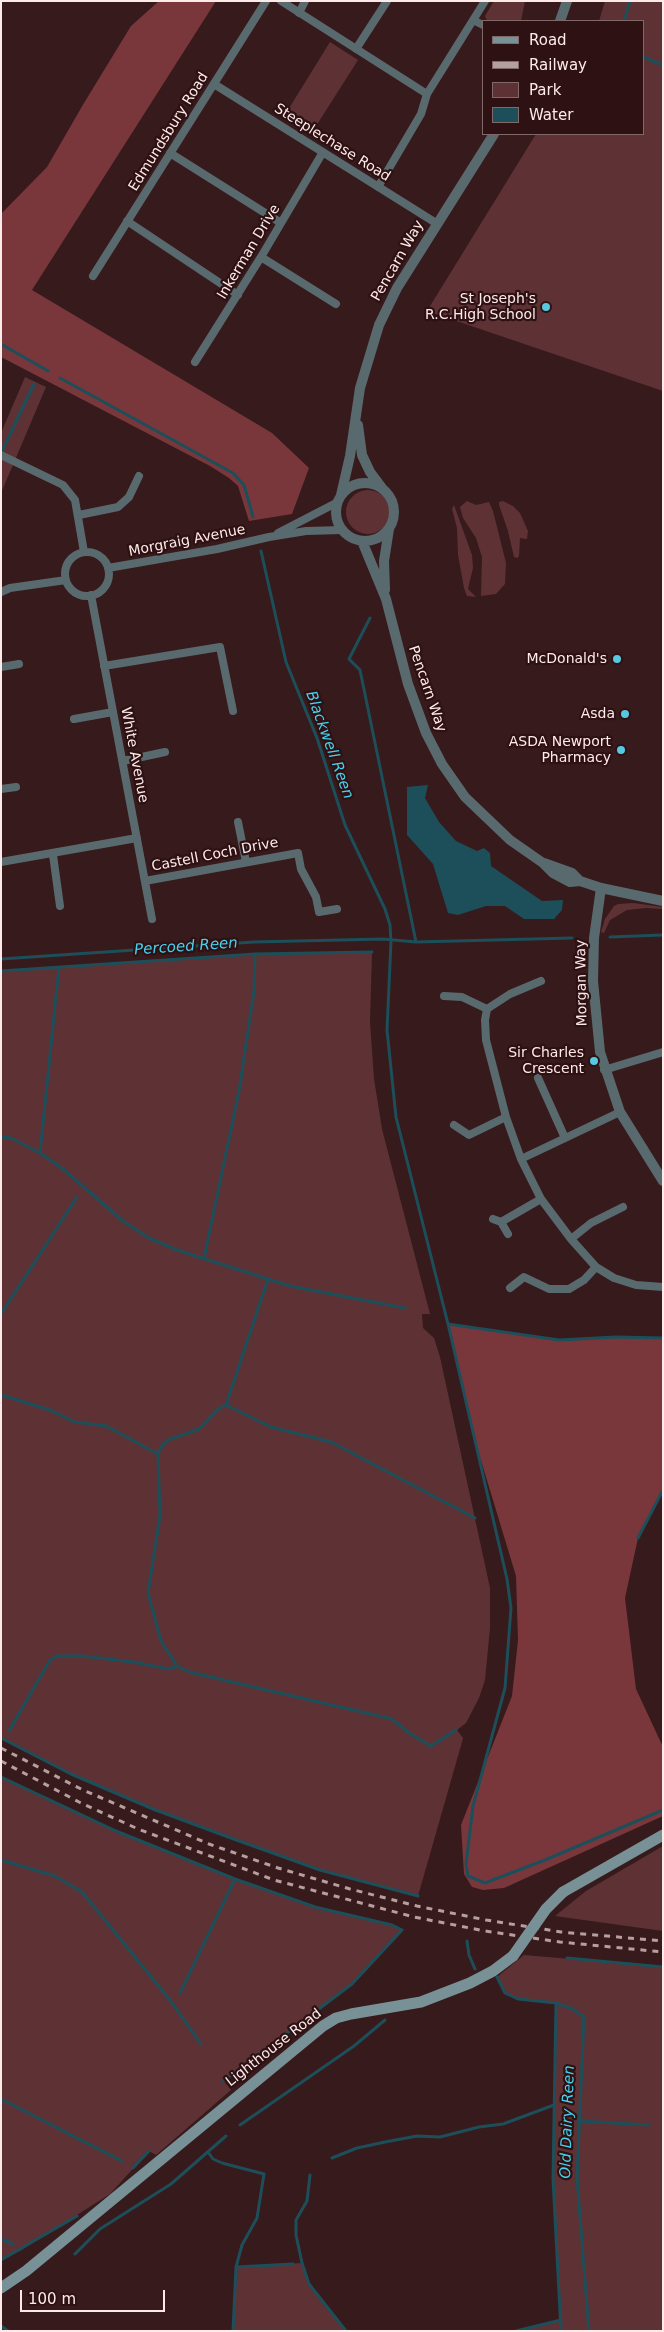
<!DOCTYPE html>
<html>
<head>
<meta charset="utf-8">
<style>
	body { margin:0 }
	#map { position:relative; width:664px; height:2332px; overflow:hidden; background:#371a1c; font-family:"DejaVu Sans",sans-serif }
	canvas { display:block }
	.frame { position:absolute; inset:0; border:2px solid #ffeaea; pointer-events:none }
	.legend { position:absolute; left:482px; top:20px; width:162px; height:115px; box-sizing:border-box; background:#2d1113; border:1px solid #816869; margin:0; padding:6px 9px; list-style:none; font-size:15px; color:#ffeaea }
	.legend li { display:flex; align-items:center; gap:10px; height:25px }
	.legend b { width:25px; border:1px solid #816869 }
	.scale { position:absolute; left:20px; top:2290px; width:145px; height:22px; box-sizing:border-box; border:2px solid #ffeaea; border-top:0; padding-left:6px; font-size:15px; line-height:18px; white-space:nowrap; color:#ffeaea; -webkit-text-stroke:4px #2d1113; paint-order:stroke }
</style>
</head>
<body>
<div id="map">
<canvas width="664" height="2332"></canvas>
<div class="frame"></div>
<ul class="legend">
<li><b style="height:6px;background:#779197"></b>Road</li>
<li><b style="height:6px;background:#b69f9f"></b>Railway</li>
<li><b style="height:14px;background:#5e3235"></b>Park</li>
<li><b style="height:14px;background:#1c4f59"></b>Water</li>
</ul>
<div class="scale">100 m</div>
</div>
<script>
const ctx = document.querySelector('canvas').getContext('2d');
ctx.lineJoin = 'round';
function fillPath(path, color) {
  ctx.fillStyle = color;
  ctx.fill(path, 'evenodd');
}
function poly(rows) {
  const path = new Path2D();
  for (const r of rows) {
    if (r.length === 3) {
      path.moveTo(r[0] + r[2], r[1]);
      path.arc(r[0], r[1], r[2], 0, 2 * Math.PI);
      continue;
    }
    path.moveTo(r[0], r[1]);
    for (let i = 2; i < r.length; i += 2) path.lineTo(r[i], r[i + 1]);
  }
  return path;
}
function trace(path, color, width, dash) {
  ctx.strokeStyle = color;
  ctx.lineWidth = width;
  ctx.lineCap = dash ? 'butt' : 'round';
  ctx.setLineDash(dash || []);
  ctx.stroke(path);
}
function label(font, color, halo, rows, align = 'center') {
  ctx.font = font + ' "DejaVu Sans",sans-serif';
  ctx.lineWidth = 4.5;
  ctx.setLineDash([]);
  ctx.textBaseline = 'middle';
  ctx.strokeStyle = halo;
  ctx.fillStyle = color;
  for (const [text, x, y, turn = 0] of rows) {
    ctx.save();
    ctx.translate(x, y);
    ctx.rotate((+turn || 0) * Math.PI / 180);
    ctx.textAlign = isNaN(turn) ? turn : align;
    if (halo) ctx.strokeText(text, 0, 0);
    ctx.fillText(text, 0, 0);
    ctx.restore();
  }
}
fillPath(poly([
	[494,1,525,1,521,21,487,21,485,16],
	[605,1,663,1,663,391,427,311,536,134,643,134,643,21,599,21],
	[330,42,358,60,311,134,283,118],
	[25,377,46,387,1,493,1,433],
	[368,512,22],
	[467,501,476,505,489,502,493,511,506,563,505,584,496,594,481,596,482,557,476,538,463,518,460,507],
	[503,501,513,506,520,513,528,531,527,539,520,538,519,556,517,558,514,557,508,531,499,505,499,502],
	[454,505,472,555,473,568,468,589,476,597,467,596,464,588,458,555,457,528,452,509],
	[633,903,663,907,663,909,646,908,627,910,610,920,604,933,601,932,605,919,614,906,618,904],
	[372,952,370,1022,374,1079,382,1129,430,1314,422,1314,423,1328,434,1338,440,1357,490,1588,490,1628,485,1680,479,1698,466,1723,457,1730,463,1738,462,1742,418,1896,320,1870,231,1838,153,1809,71,1774,1,1738,1,971,255,954],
	[1,1777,116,1831,235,1879,315,1907,392,1925,402,1930,352,1984,224,2081,231,2090,156,2155,149,2151,110,2194,20,2251,1,2260],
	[663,1846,663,1931,555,1916,586,1891],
	[524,1955,663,1967,663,2331,516,2331,561,2320,553,2179,556,2003,518,1999,505,1993,497,1977],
	[302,2263,309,2284,346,2331,233,2331,236,2267]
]), '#5e3235');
fillPath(poly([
	[159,1,216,1,32,290,272,433,309,468,292,514,249,521,238,486,229,478,210,466,1,357,1,214,47,167,84,103,131,26],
	[448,1324,559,1340,616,1337,663,1338,663,1490,638,1538,625,1598,636,1689,663,1747,663,1816,504,1888,483,1890,472,1887,464,1874,461,1825,512,1696,518,1640,516,1576,476,1444]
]), '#79373c');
fillPath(poly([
	[428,785,425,798,439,822,456,841,477,851,484,848,490,853,491,866,542,901,563,900,562,910,554,919,524,919,505,906,486,906,458,915,448,913,433,864,407,835,407,787]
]), '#1c4f59');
trace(poly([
	[624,21,630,1],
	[643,57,663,65],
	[1,344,48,371],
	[60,378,233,473,244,485,253,517],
	[1,453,34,384],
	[261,551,286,662,317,738,345,825,385,909,390,925,391,941,387,1030,396,1117,448,1324,507,1579,511,1608,505,1688,473,1806,466,1864,468,1876,485,1883,545,1860,663,1810],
	[370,618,349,659,360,670,416,942],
	[610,937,663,935],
	[1,959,254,942,383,939,416,942,572,938],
	[1,971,255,954,372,952],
	[1,1137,11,1138,40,1153,63,1169,123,1221,149,1238,177,1250,290,1286,405,1308],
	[40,1153,59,967],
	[204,1258,239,1091,254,991,255,954],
	[1,1314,77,1197],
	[448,1324,559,1340,616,1337,663,1338],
	[1,1395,50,1410,75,1422,106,1426,158,1454,160,1516,148,1593,161,1641,177,1666,189,1672,392,1719,409,1733,431,1746,456,1730],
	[226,1405,268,1279],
	[158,1454,162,1445,168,1440,199,1429,218,1409,226,1405,271,1427,331,1442,475,1518],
	[638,1538,663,1490],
	[9,1731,50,1660,57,1656,83,1656,133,1662,169,1669,177,1666],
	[1,1738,71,1774,153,1809,231,1838,320,1870,418,1896],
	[1,1777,116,1831,235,1879,315,1907,392,1925,402,1930,352,1984,223,2081],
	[1,1860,55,1876,82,1892,170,2000,201,2044],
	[467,1941,469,1955,475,1969],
	[567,1958,663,1967],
	[497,1977,505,1993,518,1999,556,2003,571,2008,584,2017,577,2178,589,2331],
	[180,1993,235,1879],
	[556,2003,553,2179,561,2331],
	[1,2099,122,2161],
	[580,2121,649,2125],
	[240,2125,354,2046,385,2020],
	[208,2152,213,2159,222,2163,264,2174,257,2218,242,2245,236,2267,233,2331],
	[332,2158,357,2148,385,2142,417,2136,440,2137,479,2127,503,2124,554,2105],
	[133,2168,149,2151],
	[310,2175,307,2201,296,2220,296,2235,302,2263,309,2284,346,2331],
	[1,2239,13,2244],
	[75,2254,100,2229,171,2184,226,2136],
	[1,2260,77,2216],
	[236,2267,293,2264],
	[1,2326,8,2331],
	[516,2331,561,2320]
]), '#1c4f59', 3);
trace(poly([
	[281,1,427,94,421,114,378,187],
	[299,13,305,1],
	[473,20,483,25],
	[356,49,387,1],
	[214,84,436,223],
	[427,94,485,1],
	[170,153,281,223],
	[127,221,238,295],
	[261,257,336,304],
	[93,276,266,1],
	[195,362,261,257,323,152],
	[1,455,63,485,75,500,84,552],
	[79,515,118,507,129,497,139,476],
	[278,533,338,502],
	[87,574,22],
	[108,568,217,549,269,537,306,531,342,530],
	[1,592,10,588,66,580],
	[91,595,152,919],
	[104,666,220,647,233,711],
	[1,667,19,664],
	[74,719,113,712],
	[123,761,165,752],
	[1,789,16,787],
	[238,822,246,862],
	[53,855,60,906],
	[1,862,137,838],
	[145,881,298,853,301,869,316,897,319,912,337,909],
	[444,996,462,997,487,1009],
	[487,1009,485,1020,486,1040,506,1117,521,1159,541,1199,571,1239,596,1267,614,1278,636,1285,663,1287],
	[487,1009,510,994,541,981],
	[604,1070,663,1052],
	[538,1078,565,1138],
	[454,1125,469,1135,506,1117],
	[521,1159,620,1112],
	[493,1219,501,1222,508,1234],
	[501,1222,541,1199],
	[571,1239,591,1223,623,1207],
	[510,1288,524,1277,549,1289,569,1289,584,1280,596,1267]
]), '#596a6e', 8);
trace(poly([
	[560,21,567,1],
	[358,425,362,455,370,472,382,488],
	[365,512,29],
	[341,495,350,456,360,388,379,325,397,288,494,134],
	[362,541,386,599,408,684,426,733,442,764,465,797,510,840,543,863,553,873,570,882,580,881,601,888,663,901],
	[385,590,384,561,389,529],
	[544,863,572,873,580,881],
	[601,888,594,938,593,981,600,1052,620,1112,663,1181]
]), '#596a6e', 10);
trace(poly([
	[563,1892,663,1835],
	[1,2288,26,2271,323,2026,336,2018,351,2014,421,2002,470,1983,493,1971,513,1956]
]), '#779197', 11);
trace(poly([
	[1,1748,83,1790,209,1844,278,1868,350,1889,417,1906,486,1920,561,1932,663,1941],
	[1,1761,79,1802,138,1829,274,1880,414,1917,485,1931,560,1942,663,1952]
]), '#b69f9f', 3, [6, 6]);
trace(poly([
	[513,1956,546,1909,563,1892]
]), '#779197', 11);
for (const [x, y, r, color] of [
	[546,307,5,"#56c9e1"],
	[617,659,5,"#56c9e1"],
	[625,714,5,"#56c9e1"],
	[621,750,5,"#56c9e1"],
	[594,1061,5,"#56c9e1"]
]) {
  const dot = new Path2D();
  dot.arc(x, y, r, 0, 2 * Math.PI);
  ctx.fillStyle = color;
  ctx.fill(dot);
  trace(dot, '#2d1113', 2);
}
label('14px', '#ffeaea', '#2d1113', [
	["Edmundsbury Road",169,132,-58],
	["Steeplechase Road",332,143,32],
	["Inkerman Drive",249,252,-59],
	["Pencarn Way",398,261,-60],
	["Morgraig Avenue",187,541,-11],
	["Pencarn Way",427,689,71],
	["White Avenue",134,755,79],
	["Castell Coch Drive",215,855,-11],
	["Morgan Way",582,983,-91],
	["Lighthouse Road",274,2048,-38]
]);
label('14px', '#ffeaea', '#2d1113', [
	["St Joseph's",536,299],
	["R.C.High School",536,315],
	["McDonald's",607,659],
	["Asda",615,714],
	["ASDA Newport",611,742],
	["Pharmacy",611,758],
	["Sir Charles",584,1053],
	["Crescent",584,1069]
], 'right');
label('italic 15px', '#46d2ee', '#2d1113', [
	["Blackwell Reen",329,745,70],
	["Percoed Reen",186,947,-4],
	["Old Dairy Reen",568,2122,-88]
]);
</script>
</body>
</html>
